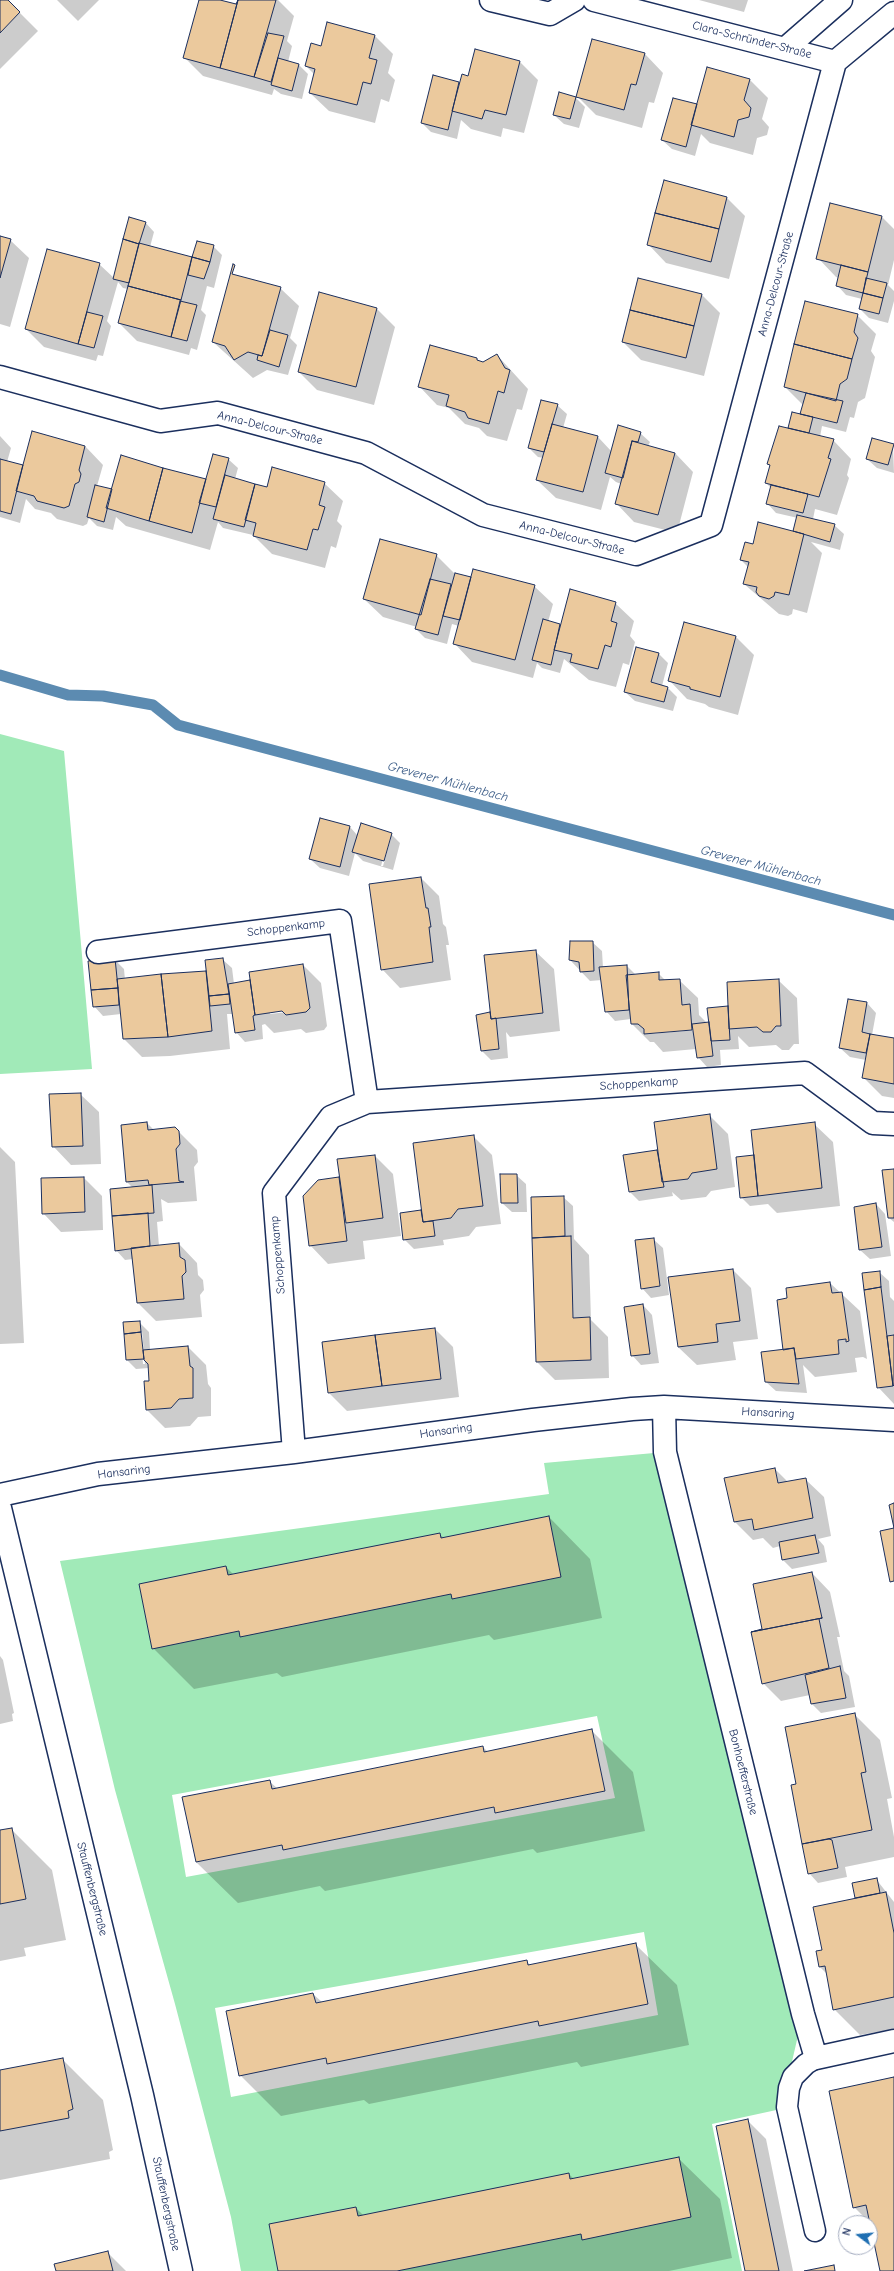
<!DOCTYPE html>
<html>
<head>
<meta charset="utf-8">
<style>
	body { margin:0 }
	#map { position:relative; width:894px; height:2271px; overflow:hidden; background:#fff; font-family:"Comic Neue",sans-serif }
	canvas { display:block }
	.north { position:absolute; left:838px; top:2215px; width:40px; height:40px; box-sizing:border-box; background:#fff; border:1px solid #a4acbf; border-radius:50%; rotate:286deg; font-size:11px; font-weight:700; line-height:16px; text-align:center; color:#1b2f5e }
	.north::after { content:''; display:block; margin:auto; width:14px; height:18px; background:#1f6fb2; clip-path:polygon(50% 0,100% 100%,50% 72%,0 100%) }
</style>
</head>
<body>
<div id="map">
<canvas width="894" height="2271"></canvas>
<div class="north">N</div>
</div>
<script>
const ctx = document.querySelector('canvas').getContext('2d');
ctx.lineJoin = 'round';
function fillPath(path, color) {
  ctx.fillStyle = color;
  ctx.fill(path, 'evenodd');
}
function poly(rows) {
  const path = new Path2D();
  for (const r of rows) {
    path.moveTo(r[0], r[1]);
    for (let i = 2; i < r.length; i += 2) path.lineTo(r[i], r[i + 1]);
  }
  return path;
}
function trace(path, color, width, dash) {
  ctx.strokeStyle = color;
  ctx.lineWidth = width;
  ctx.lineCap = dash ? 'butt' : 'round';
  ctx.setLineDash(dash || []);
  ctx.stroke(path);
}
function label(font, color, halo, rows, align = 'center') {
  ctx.font = font + ' "Comic Neue",sans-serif';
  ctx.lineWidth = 3;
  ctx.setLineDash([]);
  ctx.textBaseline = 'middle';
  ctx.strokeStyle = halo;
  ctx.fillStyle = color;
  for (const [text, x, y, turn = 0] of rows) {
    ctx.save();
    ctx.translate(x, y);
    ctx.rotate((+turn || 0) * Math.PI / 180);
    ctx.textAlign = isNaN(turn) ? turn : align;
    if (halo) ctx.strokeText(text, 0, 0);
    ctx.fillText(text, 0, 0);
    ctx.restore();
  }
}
fillPath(poly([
	[0,734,64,751,92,1069,0,1074],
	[665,1452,803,2014,781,2109,712,2124,742,2271,241,2271,231,2217,175,2004,115,1790,60,1561,549,1494,544,1463],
	[597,1716,615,1798,186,1877,172,1795],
	[644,1932,658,2015,231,2097,215,2008]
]), '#a1eab8');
fillPath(poly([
	[0,0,7,0,38,31,0,69],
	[57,0,99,0,78,21],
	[200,0,216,0,236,5,238,0,278,0,294,16,287,41,292,46,288,62,299,65,308,74,302,99,281,94,274,89,272,95,203,76,185,58],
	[699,0,748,0,744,12],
	[375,36,393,54,388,73,395,80,389,102,381,99,375,123,329,111,310,93,315,75,306,66,322,47],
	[593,40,645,54,663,73,654,103,649,102,642,128,596,115,578,97],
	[520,62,538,80,524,133,503,128,501,137,471,129,461,120,457,139,431,132,422,123,459,83,469,77],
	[708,68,750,80,768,98,762,119,769,127,767,135,757,138,753,155,710,143,701,134,695,156,672,149,662,140,698,106],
	[560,93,576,98,585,107,579,128,564,124,554,115],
	[664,182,727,198,745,216,729,279,666,263,648,244],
	[831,204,882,217,894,229,894,260,888,285,894,291,894,301,888,323,869,318,860,309,862,299,846,295,837,285,839,278,836,277,818,258],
	[145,222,154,232,150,247,192,258,213,246,222,255,214,288,207,286,201,310,206,315,197,350,191,348,189,355,137,341,119,323,128,289,123,288,118,282,107,321,111,326,103,356,98,355,96,361,44,347,26,329,99,264,114,278],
	[0,237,10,240,29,258,10,327,0,324],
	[280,288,299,306,290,338,297,345,288,375,267,370,253,378,213,342],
	[702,295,720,313,704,376,641,360,623,342],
	[377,309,395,327,374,405,317,390,299,372],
	[857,315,876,334,871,351,875,357,865,398,858,402,854,418,850,417,846,432,822,426,820,437,833,440,851,459,847,475,849,478,837,515,815,509,813,519,834,525,844,534,840,550,811,542,822,553,807,613,793,609,792,614,788,616,779,614,744,584,748,567,741,560,754,545,794,532,798,518,776,513,767,503,771,488,766,483,770,466,768,464,791,430,789,427,801,415,803,405,785,387],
	[497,355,528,389,522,410,517,409,507,441,487,436,479,428,465,424,449,408,437,405,419,386,477,359,483,363],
	[557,405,567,414,563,428,598,437,612,452,640,433,650,442,648,446,675,453,693,472,677,533,634,522,616,503,621,484,616,482,610,477,601,510,556,498,537,480,544,458,538,457,529,448],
	[0,436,11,448,7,462,22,466,85,446,103,465,97,486,112,491,122,456,206,481,228,459,238,468,235,479,267,488,324,483,343,501,337,521,342,526,336,548,331,546,325,568,272,554,253,535,223,528,218,522,210,550,126,526,116,517,113,530,97,526,89,518,87,524,83,526,57,519,51,513,35,509,26,499,20,523,0,517],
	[893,445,894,473,877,468,867,459],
	[436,555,455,574,470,578,534,586,553,604,548,622,561,626,615,603,634,621,630,636,635,642,629,665,623,663,616,687,589,680,564,659,560,673,542,668,537,663,533,678,472,662,454,643,459,626,452,624,447,644,425,638,416,629,417,627,383,617,364,599],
	[684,623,736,637,754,655,738,715,709,707,705,704,687,699,669,680],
	[659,654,668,663,662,686,668,688,677,697,673,711,635,701,625,692],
	[350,827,358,836,391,834,400,843,393,870,363,861,355,853,349,876,320,868,310,859],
	[389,838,391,838,383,866,381,866],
	[421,878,439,896,443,924,446,927,449,945,446,945,451,980,400,988,382,969],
	[592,942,602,951,603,968,627,966,636,975,658,973,666,981,679,980,698,998,699,1015,707,1023,778,980,797,998,799,1044,794,1044,789,1050,782,1050,776,1045,749,1047,738,1036,739,1049,720,1050,721,1065,707,1067,698,1057,696,1049,663,1052,654,1042,650,1042,632,1024,631,1019,615,1021,606,1011,602,980,590,981,570,960],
	[697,1028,697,1030,648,1034,648,1032],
	[535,951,554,969,560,1031,510,1037,506,1032,508,1058,491,1060,482,1051,490,1014,492,1015],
	[222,959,232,968,234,984,249,981,251,983,303,965,321,983,327,1026,324,1030,306,1033,301,1029,274,1033,265,1024,262,1025,263,1039,245,1042,236,1032,233,1014,227,1014,230,1049,170,1056,142,1057,124,1039,121,1014,103,1016,94,1006,115,960,124,969,125,980,207,972],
	[287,1010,287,1012,270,1014,270,1012],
	[867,1003,876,1013,872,1035,894,1039,894,1098,882,1096,863,1077,866,1060,850,1057,840,1048],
	[80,1094,99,1112,101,1164,71,1165,53,1146],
	[709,1115,728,1134,735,1187,711,1191,706,1197,681,1200,672,1192,673,1196,639,1201,630,1192,657,1151,659,1153],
	[147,1123,154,1130,178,1131,197,1150,198,1162,194,1167,197,1201,168,1203,161,1199,163,1221,157,1222,159,1246,179,1244,197,1263,198,1275,203,1280,204,1290,200,1295,202,1317,156,1321,138,1303,133,1259,125,1260,116,1250,133,1188,127,1182],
	[814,1124,833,1142,840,1206,777,1213,768,1204,750,1206,741,1197,755,1156],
	[473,1136,492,1155,501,1224,476,1227,469,1236,443,1240,444,1245,414,1249,404,1239,401,1214,422,1211],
	[0,1147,15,1162,24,1343,0,1344],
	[375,1156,393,1174,401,1236,363,1241,365,1259,328,1264,310,1245,318,1181,341,1178],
	[894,1170,894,1222,889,1218],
	[501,1175,516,1175,526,1184,527,1212,512,1212,502,1203],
	[84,1178,102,1196,103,1230,61,1232,43,1213],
	[563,1197,573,1206,574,1239,589,1255,591,1320,608,1337,609,1378,555,1380,537,1362,532,1198],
	[876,1204,885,1214,891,1256,870,1259,860,1250],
	[653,1239,663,1248,669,1295,651,1298,642,1288],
	[733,1270,751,1288,758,1339,733,1342,736,1360,697,1365,678,1347],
	[879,1272,889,1281,890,1297,894,1301,894,1404,878,1387],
	[830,1283,860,1311,867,1359,863,1357,855,1358,857,1372,815,1377,803,1365,807,1393,776,1391,766,1382,784,1350],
	[643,1305,652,1315,659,1363,641,1365,632,1355],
	[139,1322,149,1332,150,1350,188,1347,206,1365,208,1384,211,1388,211,1416,198,1417,190,1426,165,1428,147,1410,151,1382,149,1368,136,1369,127,1360],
	[140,1331,142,1331,145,1364,143,1364],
	[435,1329,453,1347,459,1397,347,1411,329,1393],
	[775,1469,788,1482,805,1479,824,1497,831,1536,818,1539,824,1546,827,1562,792,1569,783,1560,780,1546,773,1548,763,1538,753,1540,734,1521],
	[549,1517,590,1559,602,1618,494,1640,489,1635,282,1677,277,1673,194,1689,153,1648,226,1567,234,1575,439,1534,444,1538],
	[812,1573,830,1592,840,1637,837,1637,844,1671,849,1676,855,1707,821,1713,812,1704,810,1695,781,1701,763,1683,763,1630],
	[0,1656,3,1660,14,1713,12,1714,13,1721,0,1724],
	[854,1714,880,1740,892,1798,887,1799,894,1837,894,1857,845,1867,847,1877,818,1883,809,1873,797,1785],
	[592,1731,633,1772,645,1831,537,1853,533,1849,325,1891,320,1886,238,1903,196,1862,269,1781,278,1789,483,1747,488,1752],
	[11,1829,52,1870,66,1940,24,1948,26,1956,0,1961,0,1831],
	[876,1879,894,1902,894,2029,860,2035,834,2009,827,1974,820,1967,817,1952,823,1951,857,1899,856,1898],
	[635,1944,677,1985,689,2045,581,2067,577,2062,369,2104,364,2100,281,2116,240,2075,313,1994,322,2002,526,1961,531,1966],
	[62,2059,103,2100,113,2150,109,2152,110,2159,0,2180,0,2072],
	[894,2078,894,2271,881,2271,870,2223,854,2207],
	[748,2121,766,2139,793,2271,746,2271],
	[678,2158,720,2199,732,2258,669,2271,279,2271,356,2208,364,2216,569,2174,574,2179],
	[107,2252,126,2271,57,2271]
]), '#0003');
trace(poly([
	[0,675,68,695,103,696,153,705,178,725,894,915]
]), '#5c8bb1', 11);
const building = poly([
	[0,0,8,0,20,12,0,33,0,0],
	[199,0,220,0,236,4,238,0,220,68,183,58,199,0],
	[238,0,276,0,254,77,220,68,238,0],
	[327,22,375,35,369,58,377,60,371,84,363,82,357,105,309,93,315,69,305,66,311,43,321,46,327,22],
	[268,33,284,36,271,82,254,77,268,33],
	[592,39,645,53,636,85,631,84,624,110,576,97,592,39],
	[475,49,520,61,506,115,485,110,482,119,452,111,462,74,468,76,475,49],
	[278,58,299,64,292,91,271,85,278,58],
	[707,67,750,79,744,100,751,108,749,117,738,120,734,137,691,125,707,67],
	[433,75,459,82,448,130,421,123,433,75],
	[559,92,576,97,570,119,553,115,559,92],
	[673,98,697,104,686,147,661,140,673,98],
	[664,180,727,197,719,229,655,213,664,180],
	[830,203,882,216,868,272,816,259,830,203],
	[655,213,719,229,711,262,647,245,655,213],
	[129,217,146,222,139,244,123,239,129,217],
	[0,236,11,239,0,278,0,236],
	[123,239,139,244,129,283,113,279,123,239],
	[197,241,214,245,210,262,192,257,197,241],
	[139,243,192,257,181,300,128,286,139,243],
	[47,249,100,263,78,344,25,329,47,249],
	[192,257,210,262,204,279,188,275,192,257],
	[233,264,235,265,232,274,281,287,262,356,248,352,234,360,225,346,212,342,233,264],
	[841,265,868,272,863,293,836,286,841,265],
	[638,278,702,294,694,326,630,310,638,278],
	[866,278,887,283,883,298,863,293,866,278],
	[128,286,181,300,171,337,118,323,128,286],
	[319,292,377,308,356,387,298,372,319,292],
	[863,293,883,298,879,314,859,309,863,293],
	[180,301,197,305,187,341,171,337,180,301],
	[805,301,858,314,854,332,858,338,852,359,794,344,805,301],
	[630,310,694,326,686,358,622,342,630,310],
	[87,312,103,316,94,348,78,344,87,312],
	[270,330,288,335,279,367,257,360,258,355,262,356,270,330],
	[794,344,852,359,847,379,840,384,836,401,784,387,794,344],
	[430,345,477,358,477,360,483,362,497,354,505,368,510,370,504,393,498,391,489,424,468,418,465,412,446,406,449,395,418,387,430,345],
	[806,393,843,401,837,423,800,414,806,393],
	[541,400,558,404,544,452,528,448,541,400],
	[792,412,813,417,809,433,788,428,792,412],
	[552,424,598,436,583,492,536,480,552,424],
	[618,425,641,432,638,442,632,441,623,478,605,473,618,425],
	[779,426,834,439,828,458,831,459,819,497,765,483,770,465,767,464,779,426],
	[32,431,85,446,79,470,81,474,79,482,75,484,69,506,64,508,37,501,34,496,16,491,32,431],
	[872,438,894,444,888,465,866,459,872,438],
	[632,441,675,453,658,515,615,504,632,441],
	[213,454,229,458,216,507,199,503,213,454],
	[121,455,163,468,149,521,106,508,121,455],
	[0,459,23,465,11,514,0,511,0,459],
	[272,467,325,482,319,505,325,507,318,530,313,529,307,550,253,536,256,523,245,520,255,484,267,487,272,467],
	[163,468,206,479,192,533,149,521,163,468],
	[225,475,255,484,244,527,213,519,225,475],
	[95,485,112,489,104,522,87,517,95,485],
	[771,485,808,494,803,513,766,504,771,485],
	[797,515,835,524,830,542,793,531,797,515],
	[758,522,804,534,789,595,775,592,774,596,769,599,759,596,756,592,757,587,743,584,749,562,740,560,745,542,753,544,758,522],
	[380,539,437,554,421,615,363,599,380,539],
	[473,569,535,585,515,660,453,644,473,569],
	[455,573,471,577,460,620,443,616,455,573],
	[430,579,451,584,438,635,415,629,430,579],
	[570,589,616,602,611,621,617,623,611,647,605,645,598,669,570,662,572,654,554,650,570,589],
	[543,619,560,624,551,665,532,660,543,619],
	[684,622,736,636,720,697,690,689,690,687,668,681,684,622],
	[636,647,659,653,651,682,668,687,664,702,624,692,636,647],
	[320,818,350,826,340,867,309,859,320,818],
	[361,823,392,833,384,861,352,852,361,823],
	[421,877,426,908,428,908,431,927,429,927,433,962,381,970,369,884,421,877],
	[570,941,593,941,594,971,580,972,579,962,569,960,570,941],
	[536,950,543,1013,491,1019,484,955,536,950],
	[115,958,118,988,91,990,88,961,115,958],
	[223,958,229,994,209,996,205,960,223,958],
	[303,964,310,1008,306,1012,286,1015,282,1011,255,1015,249,972,303,964],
	[627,965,629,1010,605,1012,599,967,627,965],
	[206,971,212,1031,168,1037,161,974,206,971],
	[659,972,659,980,680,979,682,1005,690,1004,692,1030,644,1034,644,1029,638,1024,631,1024,626,975,659,972],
	[161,974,168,1037,123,1039,117,979,161,974],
	[779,979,781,1026,776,1026,771,1032,763,1032,757,1027,729,1029,727,982,779,979],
	[250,980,255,1015,253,1016,255,1030,235,1033,228,984,250,980],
	[118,988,119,1005,93,1007,91,990,118,988],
	[229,994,230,1004,210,1006,209,996,229,994],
	[848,999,867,1002,862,1032,870,1034,866,1053,839,1048,848,999],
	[728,1006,730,1040,711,1041,707,1008,728,1006],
	[490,1012,491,1019,496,1018,499,1049,481,1051,476,1015,490,1012],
	[709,1022,713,1056,697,1058,692,1024,709,1022],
	[870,1034,894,1038,894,1084,862,1078,870,1034],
	[81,1093,83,1146,52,1147,49,1094,81,1093],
	[710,1114,717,1169,692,1173,688,1179,662,1182,654,1122,710,1114],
	[147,1122,148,1130,175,1127,179,1131,180,1144,176,1149,179,1181,184,1182,149,1185,148,1180,126,1182,121,1125,147,1122],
	[815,1122,822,1188,758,1196,751,1130,815,1122],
	[474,1135,483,1206,458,1209,451,1218,423,1222,413,1143,474,1135],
	[657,1150,664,1187,629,1192,623,1155,657,1150],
	[375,1155,383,1218,346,1223,337,1159,375,1155],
	[754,1155,758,1196,740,1198,736,1157,754,1155],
	[894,1169,894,1218,888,1218,882,1170,894,1169],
	[500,1174,517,1174,518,1203,501,1203,500,1174],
	[84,1177,85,1212,42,1214,41,1178,84,1177],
	[339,1177,347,1241,309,1246,303,1196,318,1180,339,1177],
	[152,1185,154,1213,112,1216,110,1189,152,1185],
	[564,1196,565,1236,532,1238,531,1197,564,1196],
	[876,1203,882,1247,859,1250,854,1207,876,1203],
	[421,1210,423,1222,433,1221,435,1236,403,1240,400,1213,421,1210],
	[148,1213,150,1246,115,1251,112,1216,148,1213],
	[571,1236,573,1318,590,1317,591,1360,536,1362,532,1238,571,1236],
	[654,1238,660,1286,641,1289,635,1240,654,1238],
	[179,1243,180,1257,185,1260,186,1272,182,1276,184,1299,137,1303,131,1248,179,1243],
	[733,1269,740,1321,716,1324,718,1342,678,1347,668,1277,733,1269],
	[880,1271,881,1287,864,1290,862,1273,880,1271],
	[830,1282,832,1293,842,1292,849,1341,846,1342,846,1339,838,1340,839,1354,796,1359,794,1348,783,1350,777,1300,787,1298,786,1288,830,1282],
	[881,1287,893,1386,877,1388,864,1290,881,1287],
	[643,1304,650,1354,631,1356,624,1307,643,1304],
	[140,1321,141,1332,124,1334,123,1322,140,1321],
	[435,1328,441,1379,382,1386,375,1335,435,1328],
	[141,1332,144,1359,126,1360,124,1334,141,1332],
	[375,1335,382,1386,328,1393,322,1342,375,1335],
	[894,1335,894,1385,893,1386,887,1336,894,1335],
	[188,1346,190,1366,193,1368,193,1398,179,1399,171,1408,146,1410,144,1381,149,1381,148,1364,144,1360,143,1350,188,1346],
	[794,1348,799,1384,765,1382,761,1352,794,1348],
	[775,1468,778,1483,806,1478,813,1518,754,1530,752,1519,734,1522,724,1478,775,1468],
	[894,1503,894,1581,890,1582,880,1531,894,1528,889,1505,894,1503],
	[549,1516,561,1577,452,1599,451,1594,240,1637,239,1631,152,1649,139,1584,226,1566,228,1575,440,1533,441,1538,549,1516],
	[815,1535,819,1553,782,1560,779,1542,815,1535],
	[812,1572,822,1618,751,1632,762,1629,753,1584,812,1572],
	[822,1618,819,1619,829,1668,762,1684,751,1632,822,1618],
	[840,1666,846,1698,811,1704,805,1675,840,1666],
	[855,1713,866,1772,861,1773,872,1830,802,1844,791,1785,796,1784,785,1727,855,1713],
	[592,1729,605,1791,495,1813,494,1807,283,1850,282,1845,196,1862,182,1797,270,1780,272,1789,483,1746,484,1752,592,1729],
	[12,1828,26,1899,0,1904,0,1830,12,1828],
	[829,1839,832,1840,838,1868,808,1874,802,1844,829,1839],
	[877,1878,880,1893,855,1898,852,1883,877,1878],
	[886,1892,894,1933,894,1997,833,2010,825,1966,819,1967,816,1951,822,1950,813,1907,886,1892],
	[636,1943,648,2004,539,2026,538,2021,327,2064,326,2058,239,2076,226,2011,313,1993,316,2003,527,1960,528,1965,636,1943],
	[63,2058,73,2109,68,2111,69,2118,0,2131,0,2070,63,2058],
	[894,2077,894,2271,880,2271,866,2205,853,2208,829,2091,894,2077],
	[748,2119,779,2271,745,2271,716,2126,748,2119],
	[679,2157,691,2217,582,2240,581,2234,397,2271,278,2271,269,2224,356,2207,358,2216,569,2173,570,2179,679,2157],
	[108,2251,113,2271,56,2271,54,2264,108,2251],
	[834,2265,835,2271,804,2271,834,2265]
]);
fillPath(building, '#ebc99d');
trace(building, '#1b2f5e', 1);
const lane = poly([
	[815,2231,787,2107,789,2088,793,2077,806,2064,816,2058]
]);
const street = poly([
	[491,0,550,14,574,0],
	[594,0,835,62,894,13],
	[786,48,841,0],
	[0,377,160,421,218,413,366,453,483,515,636,554,711,525,835,62],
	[98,952,340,921,367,1102,331,1117,274,1193,294,1452],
	[367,1102,805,1073,873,1123,894,1124],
	[664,1407,665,1452,803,2014,816,2058,894,2041],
	[0,1495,98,1474,294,1452,533,1420,632,1409,664,1407,894,1420],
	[0,1508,142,2095,181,2271]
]);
trace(lane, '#1b2f5e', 23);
trace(street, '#1b2f5e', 25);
trace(lane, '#fff', 20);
trace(street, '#fff', 22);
label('12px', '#1b2f5e', '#fff', [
	["Clara-Schründer-Straße",752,40,14],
	["Anna-Delcour-Straße",776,284,-75],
	["Anna-Delcour-Straße",270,428,14],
	["Anna-Delcour-Straße",572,538,14],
	["Schoppenkamp",286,928,-7],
	["Schoppenkamp",639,1084,-4],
	["Schoppenkamp",278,1255,-95],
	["Hansaring",768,1413,3],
	["Hansaring",446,1431,-8],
	["Hansaring",124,1472,-7],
	["Bonhoefferstraße",743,1772,76],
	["Stauffenbergstraße",92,1889,76],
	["Stauffenbergstraße",166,2204,78]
]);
label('italic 13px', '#3c5d88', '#fff', [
	["Grevener Mühlenbach",448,782,15],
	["Grevener Mühlenbach",761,866,15]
]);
</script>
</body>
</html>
